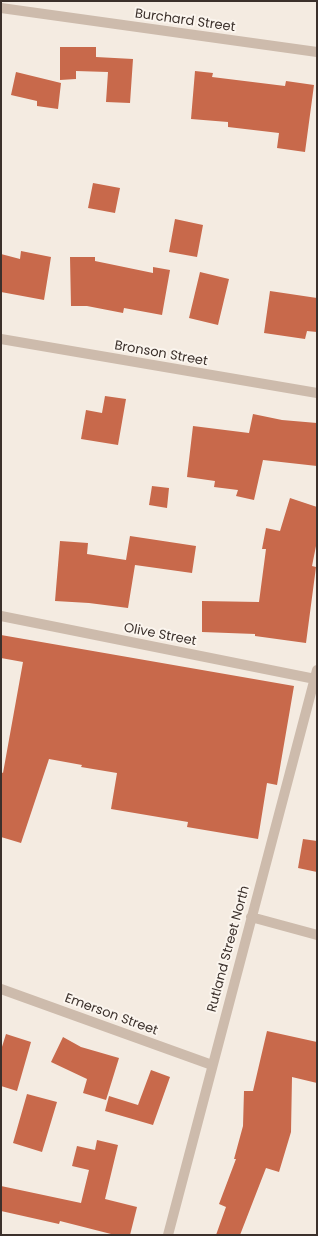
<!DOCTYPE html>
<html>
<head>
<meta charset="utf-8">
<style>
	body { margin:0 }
	#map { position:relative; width:318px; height:1236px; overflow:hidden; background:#f4ebe1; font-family:Poppins,sans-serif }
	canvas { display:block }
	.frame { position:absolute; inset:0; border:2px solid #3b302b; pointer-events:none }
</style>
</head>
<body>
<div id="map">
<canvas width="318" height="1236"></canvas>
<div class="frame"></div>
</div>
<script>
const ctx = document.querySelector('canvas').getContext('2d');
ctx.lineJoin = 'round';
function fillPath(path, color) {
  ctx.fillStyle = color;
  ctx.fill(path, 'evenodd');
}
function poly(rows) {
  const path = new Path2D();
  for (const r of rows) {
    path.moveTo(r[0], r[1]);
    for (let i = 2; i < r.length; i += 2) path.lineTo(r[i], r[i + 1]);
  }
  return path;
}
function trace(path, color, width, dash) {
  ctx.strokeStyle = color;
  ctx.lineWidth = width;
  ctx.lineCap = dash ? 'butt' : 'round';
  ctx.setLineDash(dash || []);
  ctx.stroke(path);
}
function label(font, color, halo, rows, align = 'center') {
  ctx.font = font + ' Poppins,sans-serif';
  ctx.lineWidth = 4;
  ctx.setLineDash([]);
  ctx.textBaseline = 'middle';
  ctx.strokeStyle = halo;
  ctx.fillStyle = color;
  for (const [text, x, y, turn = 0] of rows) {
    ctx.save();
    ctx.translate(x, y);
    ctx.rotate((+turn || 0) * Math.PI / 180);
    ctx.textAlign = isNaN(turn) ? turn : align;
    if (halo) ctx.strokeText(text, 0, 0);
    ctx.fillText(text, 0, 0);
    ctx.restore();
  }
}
fillPath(poly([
	[60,47,96,47,96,57,133,59,130,103,106,102,108,72,76,71,76,79,60,80],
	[195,71,213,73,212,77,285,86,286,81,314,85,305,152,277,148,279,133,228,127,228,122,191,119],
	[16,72,61,83,58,109,37,106,37,101,11,95],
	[93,183,120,188,115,213,88,208],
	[175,219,203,225,197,257,169,252],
	[21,251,51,257,44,300,1,292,1,254,20,259],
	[70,257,95,257,95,261,153,273,153,267,170,270,162,315,124,308,123,313,87,306,71,306],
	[200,272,229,279,218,325,189,318],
	[270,291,317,298,317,332,307,331,305,339,264,333],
	[105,396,126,399,118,445,81,439,86,410,102,413],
	[253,414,282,420,317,423,317,466,263,460,254,500,236,496,238,490,214,487,215,481,187,477,193,426,249,433],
	[152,486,169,488,167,508,149,505],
	[290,498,317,507,317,541,312,566,316,567,306,643,255,636,255,634,202,632,202,601,259,602,266,549,262,549,266,528,280,531],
	[130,536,196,546,192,573,135,565,128,608,89,603,55,601,60,541,88,543,87,554,126,560],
	[1,635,294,686,277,785,267,783,258,839,187,827,188,822,111,809,117,773,81,767,82,765,49,759,21,843,1,837,1,772,3,773,23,662,1,658],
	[303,839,317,841,317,872,298,868],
	[267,1031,317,1042,317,1083,292,1077,291,1132,279,1172,266,1168,240,1235,216,1235,226,1207,219,1204,236,1159,234,1159,243,1126,244,1091,253,1091],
	[6,1034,31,1042,17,1091,1,1086,1,1050],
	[63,1037,81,1047,119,1058,106,1100,83,1093,87,1079,51,1062],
	[151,1070,170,1077,153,1125,105,1111,109,1096,138,1105],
	[27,1094,57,1102,42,1152,13,1143],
	[97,1140,118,1145,105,1199,137,1207,130,1235,115,1235,60,1221,59,1224,1,1211,1,1186,81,1203,89,1170,72,1166,77,1146,95,1150]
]), '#c8694b');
trace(poly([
	[1,8,317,52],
	[1,339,317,393],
	[1,616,315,679],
	[251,917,317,935],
	[1,989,212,1065],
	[168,1235,317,670]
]), '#cdbbac', 10);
label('13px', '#3b302b', '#fbf5ee', [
	["Burchard Street",185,21,8],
	["Bronson Street",161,354,10],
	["Olive Street",160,635,11],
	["Rutland Street North",229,949,-75],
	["Emerson Street",111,1015,20]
]);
</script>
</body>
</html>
